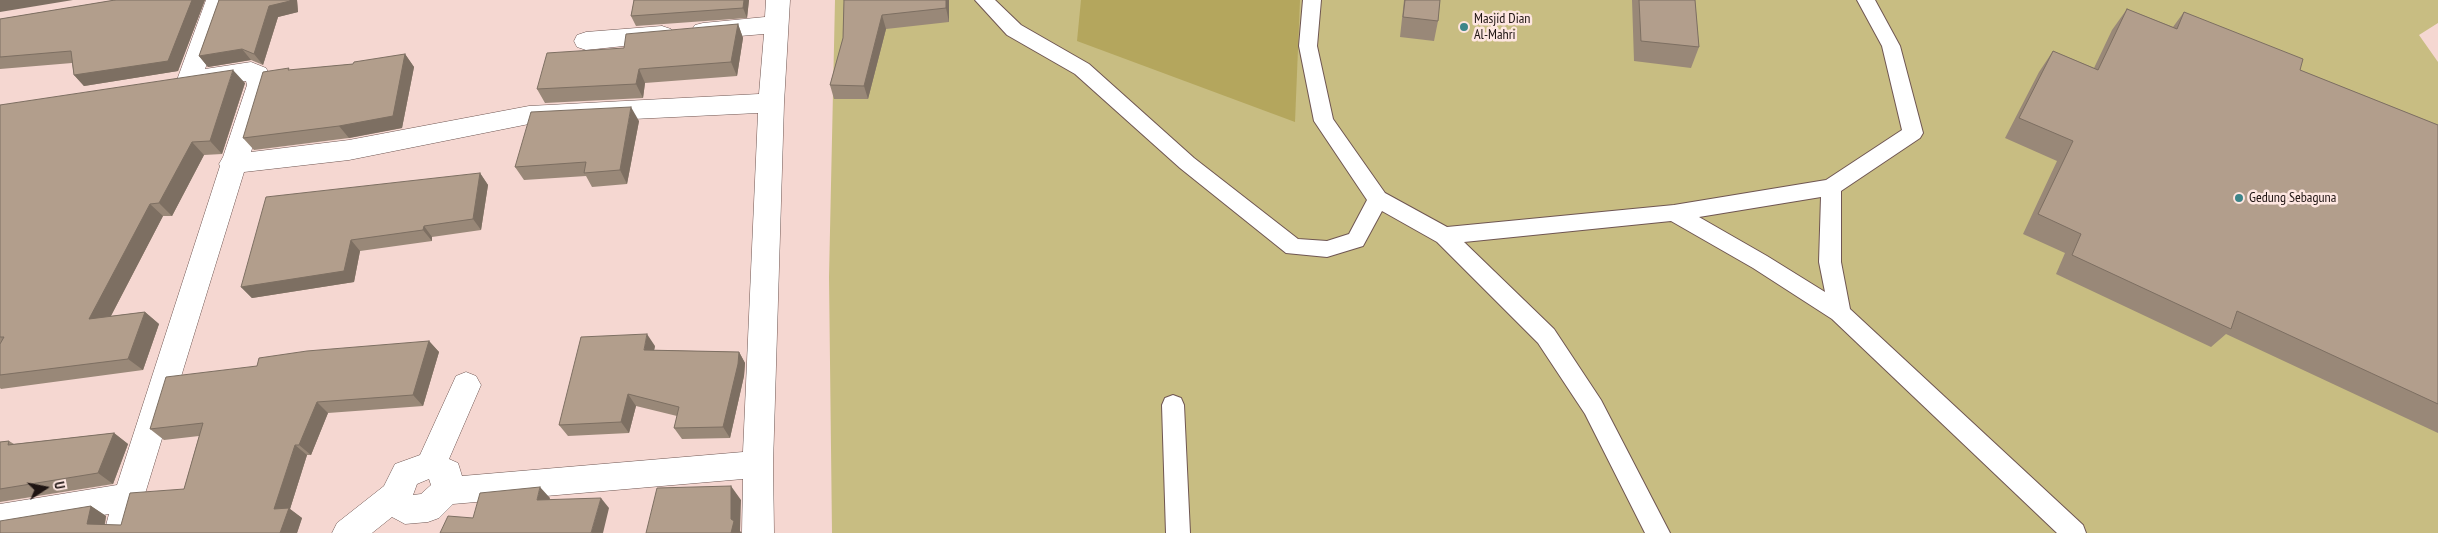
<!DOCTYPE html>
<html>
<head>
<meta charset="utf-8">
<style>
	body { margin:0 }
	#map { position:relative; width:2438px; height:533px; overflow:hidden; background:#f5d7d1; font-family:"PT Sans Narrow",sans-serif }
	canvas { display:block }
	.north { position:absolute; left:20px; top:463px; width:50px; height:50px; -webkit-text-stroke:4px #fee6e1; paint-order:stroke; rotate:79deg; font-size:14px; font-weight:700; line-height:20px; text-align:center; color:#1e1412 }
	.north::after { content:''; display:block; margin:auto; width:18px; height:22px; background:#1e1412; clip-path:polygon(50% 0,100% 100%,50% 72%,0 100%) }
</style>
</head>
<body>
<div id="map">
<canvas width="2438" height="533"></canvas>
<div class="north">U</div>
</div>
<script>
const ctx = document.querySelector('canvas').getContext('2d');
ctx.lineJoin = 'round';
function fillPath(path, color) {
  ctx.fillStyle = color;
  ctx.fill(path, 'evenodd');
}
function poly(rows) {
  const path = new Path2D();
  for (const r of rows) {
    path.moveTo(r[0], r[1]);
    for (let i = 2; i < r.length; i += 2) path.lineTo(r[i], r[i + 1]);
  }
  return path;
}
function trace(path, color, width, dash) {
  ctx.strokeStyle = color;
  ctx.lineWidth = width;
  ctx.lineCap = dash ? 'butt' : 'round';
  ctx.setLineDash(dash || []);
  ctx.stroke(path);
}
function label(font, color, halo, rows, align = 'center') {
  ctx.font = font + ' "PT Sans Narrow",sans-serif';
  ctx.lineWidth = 5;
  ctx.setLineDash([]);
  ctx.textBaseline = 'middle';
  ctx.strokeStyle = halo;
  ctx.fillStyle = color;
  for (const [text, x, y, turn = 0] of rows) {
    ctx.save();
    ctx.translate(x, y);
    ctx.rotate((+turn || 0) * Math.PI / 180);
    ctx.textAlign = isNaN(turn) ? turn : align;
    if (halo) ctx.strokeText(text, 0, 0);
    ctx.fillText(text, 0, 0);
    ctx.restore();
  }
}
fillPath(poly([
	[835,0,2438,0,2438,23,2419,35,2438,62,2438,533,832,533,829,277]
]), '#c8bd82');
fillPath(poly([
	[1081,0,1300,0,1295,122,1077,41]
]), '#b4a65d');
const service = poly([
	[975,0,995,0,1021,25,1089,64,1194,158,1298,239,1327,241,1349,234,1367,200,1314,121,1299,46,1303,0,1321,0,1317,46,1333,119,1385,193,1447,227,1674,205,1826,180,1902,130,1882,46,1857,0,1875,0,1900,46,1923,133,1920,138,1841,191,1841,262,1850,309,2083,525,2086,533,2057,533,1832,319,1753,268,1671,221,1464,242,1554,329,1601,400,1670,533,1645,533,1585,414,1538,343,1437,242,1382,211,1363,246,1327,257,1286,253,1180,168,1075,74,1007,35,975,0],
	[1821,197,1819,262,1825,292,1767,256,1699,217,1821,197],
	[1173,395,1181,398,1184,405,1190,533,1166,533,1162,405,1165,398,1173,395]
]);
const minor = poly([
	[206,0,230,0,205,69,251,62,266,68,269,74,271,85,251,152,349,140,529,106,759,94,764,34,703,39,695,37,691,31,695,25,703,23,765,17,766,0,790,0,784,103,773,464,774,533,742,533,743,479,453,504,439,518,428,522,405,524,392,517,372,533,332,533,337,523,384,486,395,464,420,455,456,376,466,372,476,376,481,385,449,459,458,463,462,476,743,452,758,113,529,124,349,160,244,172,144,497,136,533,104,533,109,514,0,532,0,504,117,485,220,166,219,164,223,157,247,85,246,81,189,89,180,86,177,80,206,0],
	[429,479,431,485,421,494,413,495,417,484,429,479],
	[662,26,671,29,674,35,671,41,586,50,577,47,574,41,577,35,586,32,662,26]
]);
trace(service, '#6f5652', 2);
trace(minor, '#6f5652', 1);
fillPath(service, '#fff');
fillPath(minor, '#fff');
fillPath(poly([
	[115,0,205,0,178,71,84,86,74,75,72,63,0,69,0,19],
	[219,0,297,0,298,12,278,17,263,65,251,60,208,67,199,56],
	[634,0,749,0,747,18,636,26,631,16],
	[844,0,949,0,949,22,886,29,868,99,834,99,830,85,843,38],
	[1404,0,1440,0,1438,21,1434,41,1400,37],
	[1632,0,1695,0,1699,47,1691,68,1634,61],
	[2127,9,2173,27,2184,12,2300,70,2438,125,2438,433,2226,334,2211,347,2056,274,2065,253,2023,234,2057,161,2005,138,2039,72,2053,51,2094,68,2112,30],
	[738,24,743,38,737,76,645,83,643,98,545,103,537,89,624,48],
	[405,54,414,67,402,128,349,138,254,150,243,138,290,70,353,64],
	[245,83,222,154,204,155,172,216,163,216,111,316,145,312,159,324,143,370,1,389,0,388,0,105],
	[639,121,627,184,592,187,586,176,524,180,515,167],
	[480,173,488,185,481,230,432,237,432,241,360,251,354,282,252,298,241,287],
	[429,341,439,352,423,406,328,413,311,455,307,455,290,509,302,518,297,533,0,533,91,506,106,516,105,525,121,525,184,489,199,436,164,440,150,429,257,366],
	[655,346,654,350,739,352,745,363,744,376,730,438,682,439,674,428,677,416,636,406,629,433,568,436,559,425],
	[114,433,128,444,113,484,0,502,0,442,9,441,14,444]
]), '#998878');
fillPath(poly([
	[0,0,73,0,0,12],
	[192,0,205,0,178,71,84,86,74,75],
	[290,0,297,0,298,12,278,17,263,65,254,54,269,6],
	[744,0,749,0,747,18,743,8],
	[946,0,949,0,949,22,946,8],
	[882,15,886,29,868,99,864,86],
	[738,24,743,38,737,76,731,62],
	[242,49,251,60,208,67,199,56],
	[405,54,414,67,402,128,349,138,339,126],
	[639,69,645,83,643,98,636,84],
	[233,70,245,83,222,154,210,141],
	[631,107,639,121,627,184,620,170],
	[192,142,204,155,172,216,159,203],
	[480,173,488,185,481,230,473,219],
	[150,204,163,216,103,331,89,319],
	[424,226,432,237,432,241,423,230],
	[351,240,360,251,354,282,252,298,241,287],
	[145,312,159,324,143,370,128,359],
	[647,334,655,346,652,361,644,350],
	[429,341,439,352,423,406,413,395],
	[739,352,745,363,744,376,730,438,723,427],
	[628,394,636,406,629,433,621,422],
	[317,402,328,413,311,455,299,445],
	[114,433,128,444,113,484,98,473],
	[295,445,307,455,290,509,302,518,297,533,280,533,274,509],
	[731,486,741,500,740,531,742,533,731,533],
	[540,487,550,498,547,510,537,500],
	[601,498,609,508,603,533,591,533],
	[91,506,106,516,103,533,87,524]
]), '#7d6f62');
const building = poly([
	[115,0,192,0,168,61,74,75,71,51,0,57,0,19,115,0],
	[219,0,290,0,290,1,269,6,254,54,242,49,199,56,219,0],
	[634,0,744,0,743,8,631,16,634,0],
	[844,0,946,0,946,8,882,15,864,86,830,85,843,38,844,0],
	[1405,0,1440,0,1438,21,1403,17,1405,0],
	[1639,0,1695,0,1699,47,1641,41,1639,0],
	[2127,9,2177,29,2184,12,2303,59,2300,70,2438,125,2438,404,2237,311,2231,329,2072,255,2081,234,2038,214,2073,141,2019,118,2053,51,2098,70,2127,9],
	[738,24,731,62,639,69,636,84,537,89,547,53,624,48,626,34,738,24],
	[405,54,393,116,339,126,243,138,263,72,289,68,288,70,353,64,354,62,405,54],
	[233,70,210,141,192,142,159,203,150,204,89,319,145,312,128,359,0,375,0,344,4,337,0,337,0,105,233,70],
	[631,107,620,170,584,173,586,162,515,167,531,112,631,107],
	[480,173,473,219,424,226,423,230,351,240,344,271,241,287,266,197,480,173],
	[647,334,644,350,739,352,738,364,723,427,674,428,679,407,628,394,621,422,559,425,581,337,647,334],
	[429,341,413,395,317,402,299,445,295,445,274,509,289,508,280,533,0,533,0,521,91,506,87,524,121,525,130,493,184,489,203,423,150,429,166,377,257,366,259,358,307,351,429,341],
	[114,433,98,473,0,489,0,442,9,441,8,445,114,433],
	[731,486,731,519,734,521,731,533,646,533,657,488,731,486],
	[540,487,537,500,601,498,591,533,440,533,448,516,473,518,480,493,540,487]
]);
fillPath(building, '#b29e8c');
trace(building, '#7d6f62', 1);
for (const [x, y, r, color] of [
	[1464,27,5,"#3d8589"],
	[2239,198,5,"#3d8589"]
]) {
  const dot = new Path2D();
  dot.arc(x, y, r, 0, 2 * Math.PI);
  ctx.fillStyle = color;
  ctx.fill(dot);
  trace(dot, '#fee6e1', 2);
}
label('14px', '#1e1412', '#fee6e1', [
	["Masjid Dian",1474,19],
	["Al-Mahri",1474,35],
	["Gedung Sebaguna",2249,198]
], 'left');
</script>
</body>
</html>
